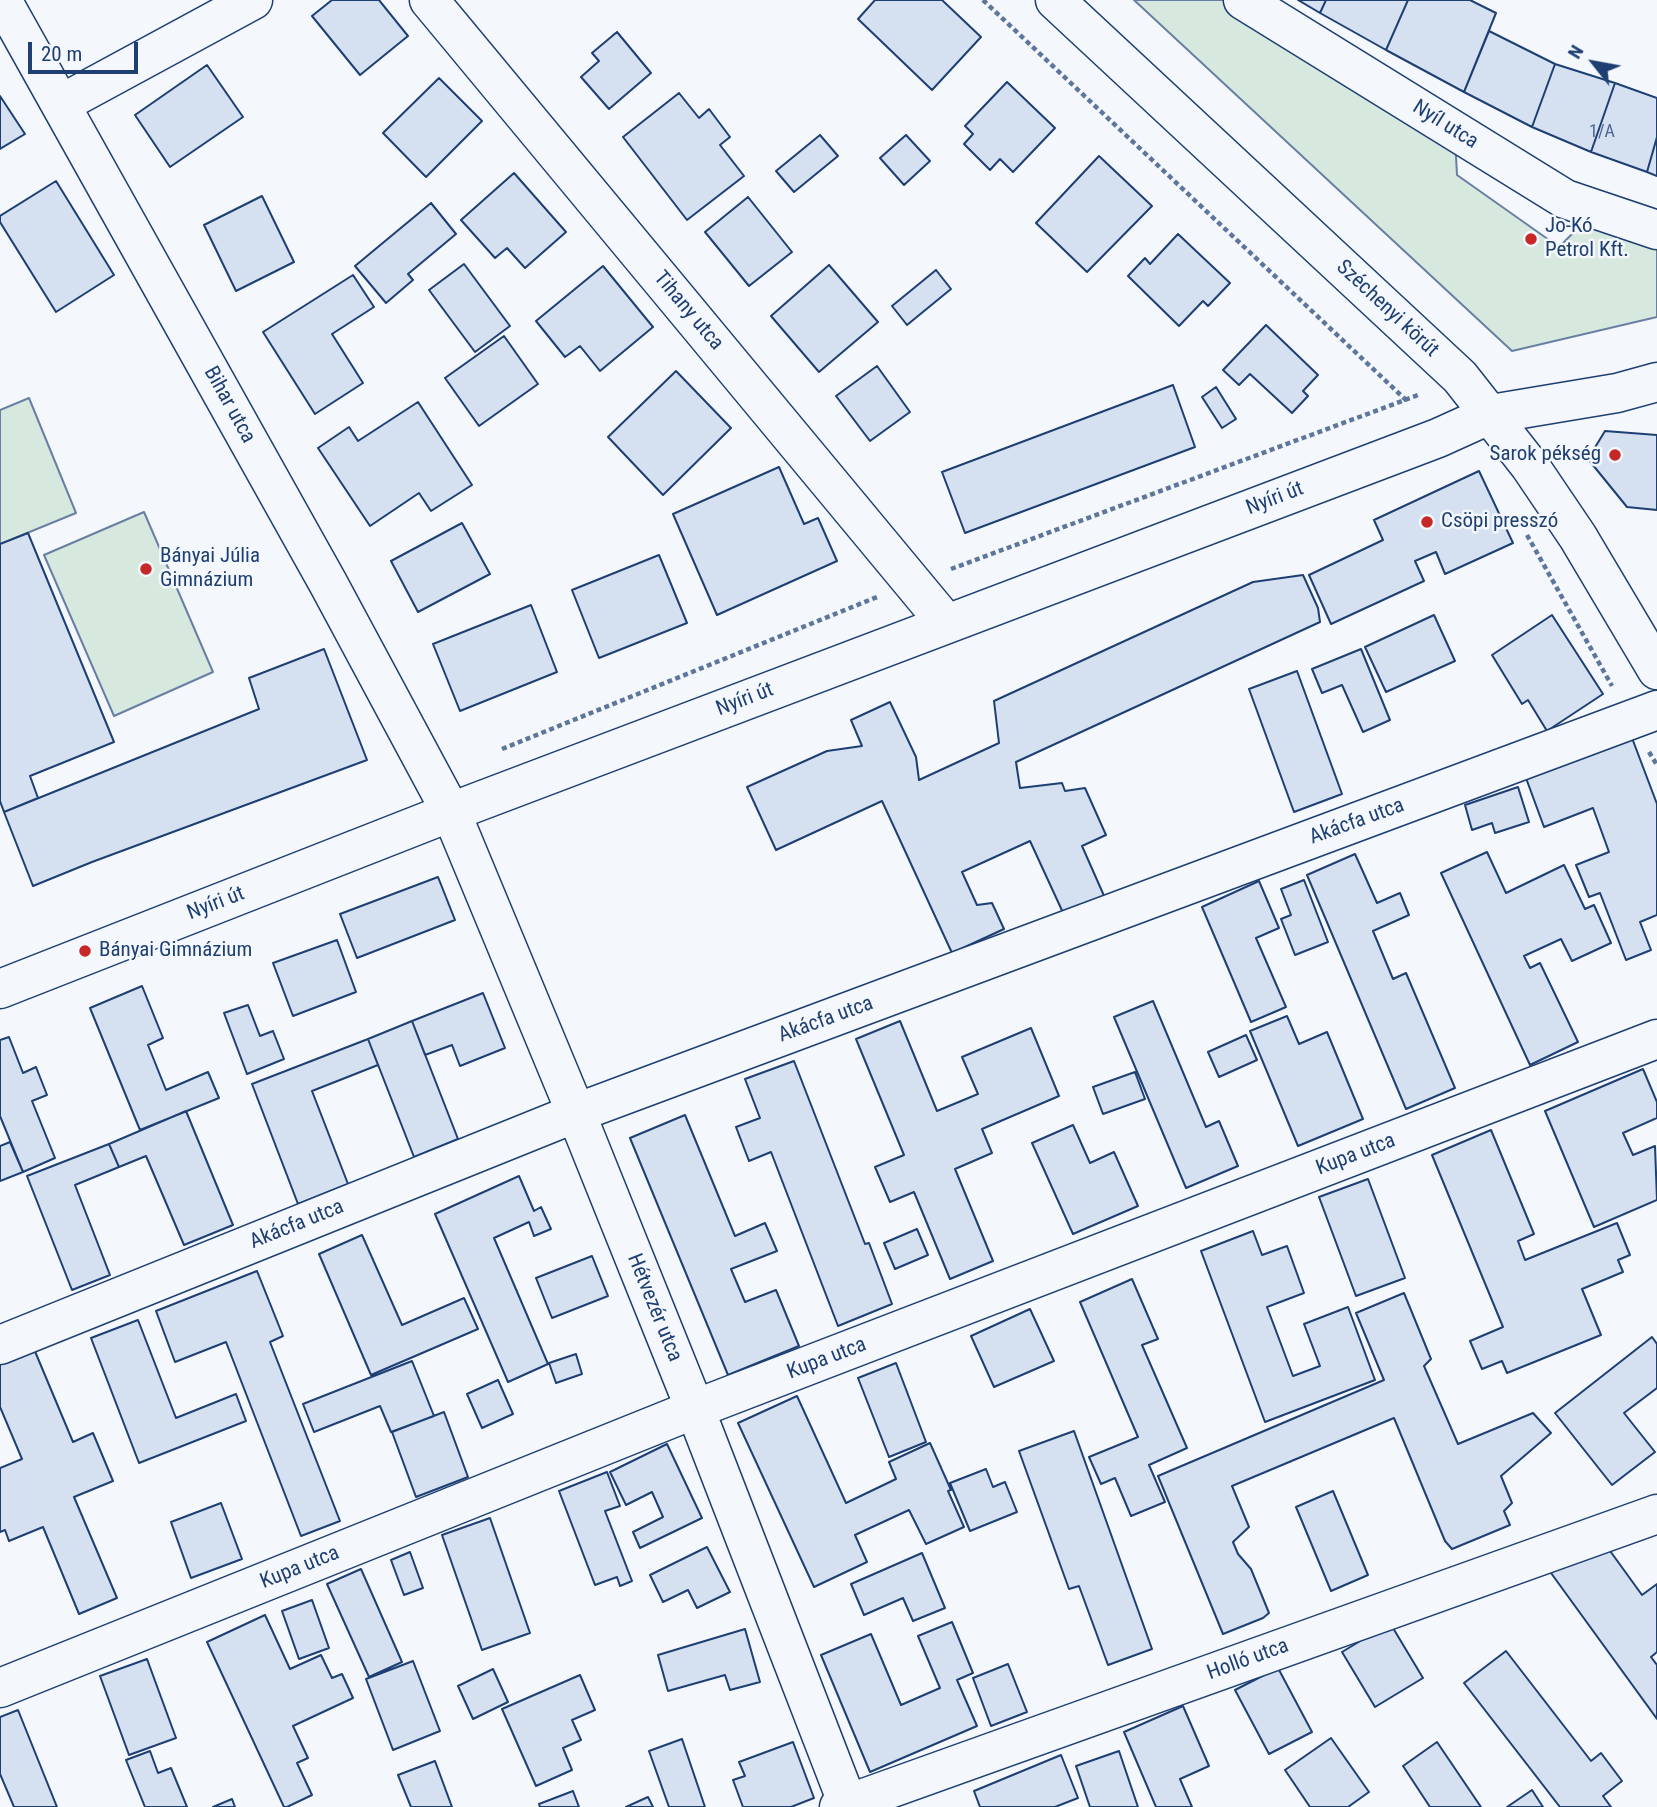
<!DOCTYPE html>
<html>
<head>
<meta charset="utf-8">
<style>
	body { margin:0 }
	#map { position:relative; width:1657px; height:1807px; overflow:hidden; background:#f4f7fb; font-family:"Roboto Condensed",sans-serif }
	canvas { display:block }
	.north { position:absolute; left:1559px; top:28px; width:70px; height:70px; -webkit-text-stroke:5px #f4f7fb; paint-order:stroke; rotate:301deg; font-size:19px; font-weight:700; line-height:28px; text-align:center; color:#1d3f73 }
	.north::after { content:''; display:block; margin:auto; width:24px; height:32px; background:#1d3f73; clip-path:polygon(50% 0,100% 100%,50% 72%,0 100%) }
	.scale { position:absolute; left:28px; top:42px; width:110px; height:32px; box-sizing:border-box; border:4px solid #1d3f73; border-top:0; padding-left:9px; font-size:21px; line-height:24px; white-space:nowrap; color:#1d3f73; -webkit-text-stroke:5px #f4f7fb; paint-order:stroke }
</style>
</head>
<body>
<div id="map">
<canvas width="1657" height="1807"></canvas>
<div class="north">N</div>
<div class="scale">20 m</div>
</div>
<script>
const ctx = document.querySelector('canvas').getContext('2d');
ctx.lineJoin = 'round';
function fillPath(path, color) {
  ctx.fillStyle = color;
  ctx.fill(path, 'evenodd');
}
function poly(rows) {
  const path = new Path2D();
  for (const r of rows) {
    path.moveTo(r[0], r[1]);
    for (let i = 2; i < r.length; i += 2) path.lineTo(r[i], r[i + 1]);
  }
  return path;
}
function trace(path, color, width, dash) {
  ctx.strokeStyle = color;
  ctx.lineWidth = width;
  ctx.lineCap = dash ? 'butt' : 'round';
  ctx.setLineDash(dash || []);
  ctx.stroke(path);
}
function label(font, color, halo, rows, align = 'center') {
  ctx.font = font + ' "Roboto Condensed",sans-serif';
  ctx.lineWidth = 5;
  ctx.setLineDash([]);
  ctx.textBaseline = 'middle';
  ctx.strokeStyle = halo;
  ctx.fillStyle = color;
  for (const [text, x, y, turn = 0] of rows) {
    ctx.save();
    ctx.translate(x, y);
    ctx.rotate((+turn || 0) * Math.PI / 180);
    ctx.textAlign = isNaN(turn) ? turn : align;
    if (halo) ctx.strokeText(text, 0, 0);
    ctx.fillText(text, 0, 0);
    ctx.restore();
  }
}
const green = poly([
	[1134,0,1226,0,1455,138,1457,175,1559,247,1576,230,1602,229,1657,248,1657,317,1512,351,1134,0],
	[29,398,76,513,0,544,0,410,29,398],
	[144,512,213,672,114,716,44,555,144,512]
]);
fillPath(green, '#d7e8df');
trace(green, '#687fa3', 2);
const building = poly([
	[332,0,379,0,408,36,360,75,312,16,332,0],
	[875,0,942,0,981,37,932,90,858,19,875,0],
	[1298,0,1326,0,1320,13,1298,0],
	[1326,0,1408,0,1386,50,1320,13,1326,0],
	[1408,0,1470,0,1496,13,1464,92,1386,50,1408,0],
	[1489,31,1555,64,1532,127,1464,92,1489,31],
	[617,32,651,73,609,109,581,77,599,61,592,53,617,32],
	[1555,64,1615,83,1591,152,1532,127,1555,64],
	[207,65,243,117,170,167,135,115,207,65],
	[439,78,482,121,426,177,383,133,439,78],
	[1007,82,1055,128,1013,172,1000,159,990,170,964,144,973,134,965,126,1007,82],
	[1615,83,1657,98,1657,137,1647,172,1591,152,1615,83],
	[679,93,699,118,709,109,730,137,720,145,744,176,687,220,623,137,679,93],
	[0,96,25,134,0,149,0,96],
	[820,135,838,156,794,192,776,171,820,135],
	[906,135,930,161,904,185,880,158,906,135],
	[1657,137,1657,176,1647,172,1657,137],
	[1099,156,1152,206,1087,272,1036,223,1099,156],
	[514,173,566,232,525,268,507,248,495,258,461,220,514,173],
	[56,181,114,275,56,312,0,222,0,216,56,181],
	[262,196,294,262,236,291,204,225,262,196],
	[748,197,792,252,749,286,705,232,748,197],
	[431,203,456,234,408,274,413,280,386,303,355,266,431,203],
	[1178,234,1230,283,1208,306,1203,301,1179,326,1128,276,1145,258,1150,264,1178,234],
	[464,264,510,326,475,352,429,290,464,264],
	[829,265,878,322,819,372,771,316,829,265],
	[603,266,653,327,600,371,580,346,565,357,536,321,603,266],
	[936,270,951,289,907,325,892,306,936,270],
	[353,275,374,307,332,334,363,383,315,414,263,332,353,275],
	[1266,325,1318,375,1303,391,1308,396,1292,413,1250,374,1239,385,1223,370,1266,325],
	[504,336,538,384,479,426,445,378,504,336],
	[877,366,910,412,870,441,836,396,877,366],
	[676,371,731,428,663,495,608,437,676,371],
	[1173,385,1195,447,965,533,942,472,1173,385],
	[1216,387,1236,419,1222,428,1202,397,1216,387],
	[418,402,472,485,431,511,419,493,370,526,318,448,349,427,358,441,418,402],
	[1605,431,1657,435,1657,510,1627,507,1588,459,1605,431],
	[779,467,804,524,818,518,837,561,717,615,673,514,779,467],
	[1479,471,1513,543,1445,574,1436,552,1415,561,1424,581,1331,624,1309,575,1383,540,1374,520,1479,471],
	[462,523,490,574,418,612,391,561,462,523],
	[28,533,114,742,30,776,38,798,4,812,0,801,0,544,28,533],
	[659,555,687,623,599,658,572,590,659,555],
	[1303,575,1318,608,1320,622,1016,762,1020,788,1062,783,1065,791,1085,788,1106,835,1082,846,1105,898,1065,917,1030,841,962,872,977,905,992,903,1004,929,952,953,882,801,776,850,747,787,827,751,862,746,851,720,890,702,916,757,919,780,999,743,994,701,1253,582,1303,575],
	[531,605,557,672,460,711,433,644,531,605],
	[1434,615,1455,661,1386,692,1365,647,1434,615],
	[1552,615,1603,694,1547,731,1528,700,1522,704,1492,655,1552,615],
	[324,649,367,760,92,862,33,886,4,812,259,709,249,678,324,649],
	[1361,649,1390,720,1363,732,1342,685,1322,693,1312,669,1361,649],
	[1297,671,1342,794,1294,812,1249,689,1297,671],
	[1632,738,1657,804,1657,915,1640,922,1651,950,1626,960,1600,893,1589,897,1576,865,1609,852,1593,808,1544,827,1526,778,1632,738],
	[1518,787,1529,822,1495,833,1492,823,1472,830,1465,805,1518,787],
	[1487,852,1506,893,1564,865,1585,909,1594,905,1611,943,1572,961,1561,939,1524,956,1530,968,1540,963,1578,1042,1530,1065,1441,873,1487,852],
	[1355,854,1377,903,1400,893,1409,915,1373,931,1393,979,1406,973,1455,1088,1406,1109,1307,875,1355,854],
	[438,877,455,920,357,958,340,914,438,877],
	[1304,880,1328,942,1295,955,1281,919,1291,915,1281,889,1304,880],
	[1259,881,1279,928,1256,938,1286,1007,1251,1022,1202,907,1259,881],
	[337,940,356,992,293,1016,273,963,337,940],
	[142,986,163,1038,148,1045,166,1090,208,1072,219,1098,140,1130,90,1008,142,986],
	[483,993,505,1048,460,1066,452,1045,425,1055,412,1021,483,993],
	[1153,1001,1206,1127,1219,1121,1238,1166,1186,1188,1114,1017,1153,1001],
	[248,1005,260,1036,273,1031,284,1059,247,1074,224,1013,248,1005],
	[1287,1016,1299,1044,1327,1032,1363,1119,1298,1146,1250,1031,1287,1016],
	[412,1021,458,1139,414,1157,368,1039,412,1021],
	[900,1021,937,1111,978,1094,962,1057,1031,1028,1059,1096,982,1129,992,1153,955,1169,993,1261,950,1279,914,1192,890,1202,875,1167,904,1155,856,1039,900,1021],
	[1246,1035,1257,1060,1219,1077,1208,1052,1246,1035],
	[9,1037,23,1073,36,1067,47,1095,32,1101,55,1158,23,1172,0,1116,0,1040,9,1037],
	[368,1039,378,1065,312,1091,348,1184,298,1204,252,1084,368,1039],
	[794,1061,865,1244,869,1243,892,1304,838,1326,771,1152,749,1161,736,1127,760,1118,745,1079,794,1061],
	[1643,1069,1657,1102,1657,1118,1623,1133,1633,1155,1655,1146,1657,1200,1594,1227,1545,1111,1643,1069],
	[1135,1072,1145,1099,1103,1114,1093,1087,1135,1072],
	[186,1111,233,1225,184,1245,146,1156,119,1167,109,1144,186,1111],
	[685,1115,735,1236,765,1223,777,1251,731,1269,745,1302,776,1290,799,1346,728,1375,630,1138,685,1115],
	[1073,1125,1090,1163,1114,1152,1138,1206,1073,1234,1032,1143,1073,1125],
	[1491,1130,1534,1234,1518,1241,1525,1260,1617,1223,1630,1255,1618,1260,1623,1272,1582,1289,1601,1335,1507,1373,1502,1361,1482,1369,1470,1341,1503,1327,1432,1155,1491,1130],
	[10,1142,23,1172,0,1181,0,1146,10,1142],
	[109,1144,119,1167,75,1185,110,1275,72,1290,27,1176,109,1144],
	[519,1176,534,1211,541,1207,551,1229,534,1236,529,1222,494,1238,548,1364,508,1382,435,1214,519,1176],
	[1368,1179,1405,1278,1356,1296,1319,1197,1368,1179],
	[917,1229,928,1255,895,1269,884,1243,917,1229],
	[1253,1231,1262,1255,1287,1246,1304,1293,1267,1307,1293,1376,1320,1366,1304,1324,1348,1307,1375,1380,1265,1422,1201,1251,1253,1231],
	[362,1235,402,1325,464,1298,478,1329,371,1375,319,1254,362,1235],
	[592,1256,608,1296,552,1318,536,1278,592,1256],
	[257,1271,283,1336,270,1342,340,1521,301,1536,226,1342,175,1362,156,1311,257,1271],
	[1132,1279,1158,1339,1142,1345,1187,1448,1149,1465,1165,1502,1131,1516,1115,1478,1101,1484,1089,1457,1138,1437,1080,1302,1132,1279],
	[1404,1293,1431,1359,1424,1366,1458,1444,1533,1413,1551,1433,1501,1476,1512,1503,1504,1511,1510,1525,1452,1549,1445,1541,1394,1418,1232,1486,1249,1527,1233,1542,1238,1554,1251,1569,1269,1613,1263,1618,1223,1634,1158,1476,1384,1380,1356,1313,1404,1293],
	[1030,1309,1054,1361,994,1387,971,1336,1030,1309],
	[138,1320,176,1418,236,1394,246,1421,139,1463,91,1338,138,1320],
	[1652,1337,1657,1344,1657,1388,1624,1413,1655,1452,1612,1485,1555,1413,1652,1337],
	[34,1349,73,1442,93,1433,113,1481,74,1497,117,1598,79,1614,43,1527,9,1541,5,1530,0,1532,0,1468,22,1459,0,1407,0,1363,34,1349],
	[576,1354,582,1374,556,1383,549,1363,576,1354],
	[412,1361,434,1416,391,1432,380,1406,314,1432,303,1404,412,1361],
	[896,1363,926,1442,889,1457,858,1378,896,1363],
	[498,1380,513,1414,482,1428,467,1394,498,1380],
	[797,1396,846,1503,896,1479,889,1462,930,1443,951,1490,948,1491,964,1527,926,1544,909,1510,855,1535,867,1562,814,1587,738,1423,797,1396],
	[444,1412,468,1477,416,1497,392,1432,444,1412],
	[1074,1431,1152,1649,1108,1665,1079,1586,1069,1589,1019,1451,1074,1431],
	[667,1444,702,1518,640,1548,633,1532,663,1517,652,1492,626,1505,610,1472,667,1444],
	[986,1469,993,1487,1005,1482,1017,1512,970,1531,950,1483,986,1469],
	[607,1472,620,1506,605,1511,632,1581,620,1586,617,1577,595,1585,559,1491,607,1472],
	[1333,1491,1368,1575,1331,1591,1296,1507,1333,1491],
	[221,1503,242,1559,191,1578,171,1522,221,1503],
	[490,1518,530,1633,482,1650,442,1535,490,1518],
	[1600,1537,1642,1595,1657,1584,1657,1652,1651,1657,1657,1665,1657,1719,1551,1573,1600,1537],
	[707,1547,730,1592,697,1608,688,1590,663,1602,650,1575,707,1547],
	[410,1552,423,1588,404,1595,391,1560,410,1552],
	[922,1553,945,1608,913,1621,903,1598,864,1615,851,1584,922,1553],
	[361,1569,402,1662,369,1677,327,1584,361,1569],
	[312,1600,329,1648,299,1659,282,1611,312,1600],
	[265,1615,290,1669,321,1655,332,1678,342,1674,353,1698,293,1726,308,1758,297,1763,312,1795,287,1807,284,1807,207,1642,265,1615],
	[952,1622,973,1673,957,1680,977,1726,870,1772,821,1655,871,1634,901,1705,940,1688,918,1636,952,1622],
	[1390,1623,1423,1678,1375,1707,1342,1652,1390,1623],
	[745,1629,760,1682,730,1690,725,1675,668,1691,658,1655,745,1629],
	[1506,1651,1591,1761,1601,1753,1622,1781,1603,1796,1611,1807,1560,1807,1464,1683,1506,1651],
	[147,1659,176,1738,129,1755,100,1676,147,1659],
	[413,1661,440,1731,393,1750,366,1679,413,1661],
	[1008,1664,1027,1712,991,1726,973,1678,1008,1664],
	[1278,1668,1312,1732,1269,1754,1235,1690,1278,1668],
	[493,1669,508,1702,473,1719,458,1686,493,1669],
	[580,1675,595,1710,572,1720,581,1740,563,1748,572,1770,536,1786,502,1709,580,1675],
	[1183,1706,1209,1766,1180,1779,1192,1807,1156,1807,1124,1732,1183,1706],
	[18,1710,57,1807,14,1807,0,1774,0,1717,18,1710],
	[1331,1738,1369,1792,1348,1807,1310,1807,1285,1770,1331,1738],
	[682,1739,705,1807,669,1807,649,1751,682,1739],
	[793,1742,814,1798,791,1807,743,1807,733,1780,745,1776,739,1762,793,1742],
	[1437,1742,1481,1807,1430,1807,1403,1766,1437,1742],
	[150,1751,158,1773,171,1768,187,1807,145,1807,126,1760,150,1751],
	[1119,1751,1138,1807,1090,1807,1076,1766,1119,1751],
	[1061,1755,1078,1798,1055,1807,980,1807,974,1791,1061,1755],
	[435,1761,452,1807,411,1807,398,1775,435,1761],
	[1532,1790,1543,1807,1507,1807,1532,1790],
	[573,1791,579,1807,540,1807,539,1804,573,1791],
	[648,1797,653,1807,626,1807,648,1797],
	[232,1799,235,1807,213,1807,232,1799]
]);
fillPath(building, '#d5e0f0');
trace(building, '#1d3f73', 2);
const minor = poly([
	[2,0,328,583,451,812,576,1113,695,1409,849,1807],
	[429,0,946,623],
	[1243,0,1565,199,1657,230],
	[61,104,253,0],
	[0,989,451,812,1438,438,1491,414,1617,393,1657,382],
	[0,1345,576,1113,1657,710],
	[0,1688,695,1409,1657,1039],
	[839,1807,1657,1514]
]);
const major = poly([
	[1055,0,1460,377,1530,466,1578,537,1657,670]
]);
trace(minor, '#1d3f73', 41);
trace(major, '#1d3f73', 41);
trace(poly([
	[983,0,1407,401],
	[1527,535,1612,686],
	[951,569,1421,394],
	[502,749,877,597],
	[1649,752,1657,765]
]), '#5e769c', 4.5, [5, 3.5]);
trace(minor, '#f4f7fb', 38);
trace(major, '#f4f7fb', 38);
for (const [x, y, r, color] of [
	[1531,239,7,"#c62828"],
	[1615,455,7,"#c62828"],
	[1427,522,7,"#c62828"],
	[146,569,7,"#c62828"],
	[85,951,7,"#c62828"]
]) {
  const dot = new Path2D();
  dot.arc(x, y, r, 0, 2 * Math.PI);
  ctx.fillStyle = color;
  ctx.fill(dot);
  trace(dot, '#f4f7fb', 2.5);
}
label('18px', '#4b6792', null, [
	["1/A",1602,132]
]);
label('21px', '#1d3f73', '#f4f7fb', [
	["Nyíl utca",1445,125,32],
	["Széchenyi körút",1387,309,43],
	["Tihany utca",688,311,50],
	["Bihar utca",229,405,61],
	["Nyíri út",1275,499,-21],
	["Nyíri út",745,700,-21],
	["Akácfa utca",1357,822,-20],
	["Nyíri út",216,904,-21],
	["Akácfa utca",826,1020,-20],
	["Kupa utca",1356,1155,-21],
	["Akácfa utca",297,1225,-22],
	["Hétvezér utca",654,1308,68],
	["Kupa utca",827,1359,-21],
	["Kupa utca",300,1568,-22],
	["Holló utca",1248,1660,-20]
]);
label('21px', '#1d3f73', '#f4f7fb', [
	["Jo-Kó",1545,227],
	["Petrol Kft.",1545,251],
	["Sarok pékség",1601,455,"right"],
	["Csöpi presszó",1441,522],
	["Bányai Júlia",160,557],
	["Gimnázium",160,581],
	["Bányai Gimnázium",99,951]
], 'left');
</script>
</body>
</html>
